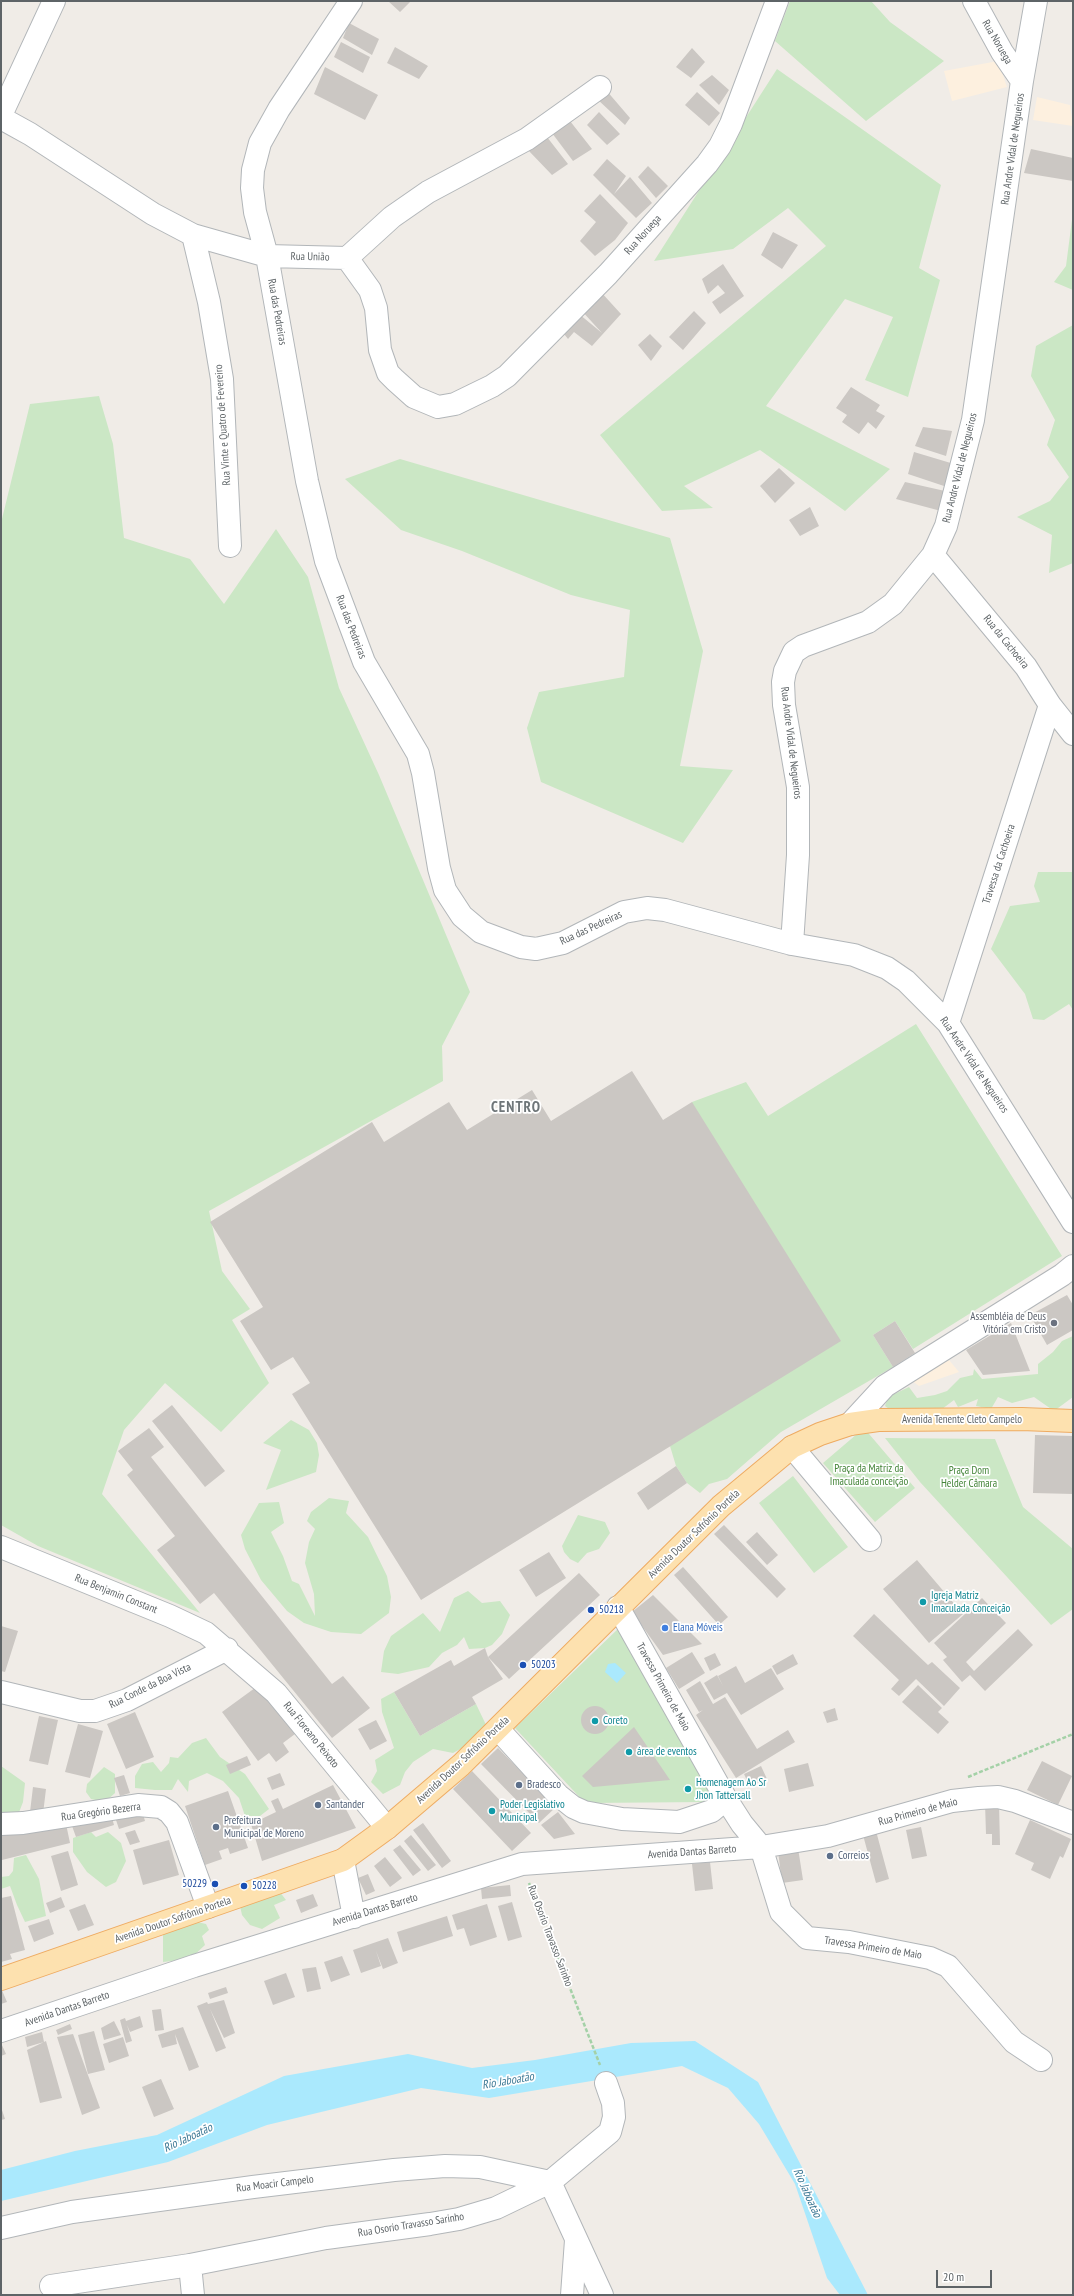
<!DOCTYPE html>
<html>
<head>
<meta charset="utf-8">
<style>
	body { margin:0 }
	#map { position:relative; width:1074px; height:2296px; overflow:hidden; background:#f0ece7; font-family:"PT Sans Narrow",sans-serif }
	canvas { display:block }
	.frame { position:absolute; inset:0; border:2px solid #5e6467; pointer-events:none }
	.scale { position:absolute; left:936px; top:2270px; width:56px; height:18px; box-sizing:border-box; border:2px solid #5e6467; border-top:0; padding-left:5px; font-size:12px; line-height:14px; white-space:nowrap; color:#5e6467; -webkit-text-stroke:3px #fff; paint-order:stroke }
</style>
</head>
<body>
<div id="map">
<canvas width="1074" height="2296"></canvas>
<div class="frame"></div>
<div class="scale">20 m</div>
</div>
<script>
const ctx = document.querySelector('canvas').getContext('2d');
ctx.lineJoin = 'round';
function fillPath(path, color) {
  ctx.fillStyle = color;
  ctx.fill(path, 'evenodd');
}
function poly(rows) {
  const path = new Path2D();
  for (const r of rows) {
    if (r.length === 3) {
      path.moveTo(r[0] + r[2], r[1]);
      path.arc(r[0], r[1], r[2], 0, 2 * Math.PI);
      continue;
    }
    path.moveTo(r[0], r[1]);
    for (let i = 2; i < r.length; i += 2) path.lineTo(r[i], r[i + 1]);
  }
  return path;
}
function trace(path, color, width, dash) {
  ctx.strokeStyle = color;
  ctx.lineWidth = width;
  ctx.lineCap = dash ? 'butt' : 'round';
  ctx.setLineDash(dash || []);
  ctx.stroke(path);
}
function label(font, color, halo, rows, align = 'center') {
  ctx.font = font + ' "PT Sans Narrow",sans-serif';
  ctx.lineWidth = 3.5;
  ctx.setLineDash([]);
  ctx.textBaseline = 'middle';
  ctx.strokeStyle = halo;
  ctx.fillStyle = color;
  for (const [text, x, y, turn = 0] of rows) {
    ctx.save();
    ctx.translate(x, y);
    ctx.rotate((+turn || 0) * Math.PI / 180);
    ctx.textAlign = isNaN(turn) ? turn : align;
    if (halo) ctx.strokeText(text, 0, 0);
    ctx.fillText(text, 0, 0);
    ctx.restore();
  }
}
fillPath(poly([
	[998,61,1007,87,952,101,944,71],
	[1037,97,1070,105,1073,126,1033,120],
	[949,1360,959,1372,919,1386,911,1380]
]), '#fdf0df');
fillPath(poly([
	[790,1,871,1,890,22,944,61,866,121,775,41],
	[777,69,941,185,919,268,940,280,908,397,865,380,893,317,845,299,766,406,890,469,845,511,760,450,684,486,713,508,662,511,600,435,826,246,788,208,733,249,654,261],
	[1073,212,1073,290,1054,282,1066,266],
	[1073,325,1073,563,1049,573,1052,535,1017,517,1050,501,1069,477,1047,445,1055,420,1031,376,1036,346],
	[99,396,113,444,124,538,190,559,224,604,276,529,308,577,339,688,379,775,470,992,442,1046,443,1081,209,1211,222,1271,250,1309,232,1320,269,1383,221,1432,165,1383,124,1430,102,1494,200,1613,38,1546,1,1525,1,523,30,404],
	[400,459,670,538,703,651,680,766,733,770,683,843,541,782,527,728,539,692,624,677,630,610,571,595,462,551,401,530,345,479],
	[1038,872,1073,872,1073,1010,1069,1004,1044,1020,1033,1019,1025,994,991,949,1010,906,1040,902,1034,886],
	[916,1024,1062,1256,913,1349,895,1321,873,1335,893,1367,781,1432,727,1479,709,1484,700,1493,687,1483,676,1466,670,1446,692,1102,746,1082,768,1116],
	[1073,1336,1073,1397,1054,1411,1034,1397,1012,1403,998,1397,991,1409,976,1406,978,1399,958,1407,954,1400,942,1409,889,1409,885,1406,888,1397,909,1387,917,1398,935,1395,947,1391,960,1378,973,1375,974,1369,982,1379,1038,1374,1038,1364,1053,1352,1062,1341],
	[291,1420,309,1430,317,1443,319,1455,316,1472,266,1490,281,1450,263,1443],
	[864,1428,915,1488,875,1522,823,1463],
	[885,1438,995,1439,1023,1507,1073,1549,1073,1609,1051,1625,920,1482],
	[793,1476,848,1547,814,1573,759,1503],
	[329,1498,349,1501,346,1513,368,1537,387,1576,391,1597,389,1613,361,1634,331,1632,304,1623,287,1611,261,1580,245,1549,241,1535,259,1503,279,1502,284,1523,271,1532,283,1556,292,1581,299,1584,315,1616,314,1594,305,1563,309,1542,315,1529,307,1521,311,1512],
	[578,1515,605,1522,610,1533,599,1549,587,1553,578,1563,570,1559,564,1552,562,1546],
	[468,1591,482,1603,500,1601,510,1615,502,1634,492,1645,485,1648,469,1649,464,1637,457,1645,442,1653,429,1667,398,1674,381,1672,384,1651,391,1636,423,1613,440,1632,454,1598],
	[620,1627,716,1794,708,1802,585,1803,515,1728],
	[394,1692,420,1736,476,1704,488,1729,473,1742,453,1753,433,1749,413,1762,405,1772,400,1785,383,1794,371,1782,377,1771,375,1760,394,1748,382,1712,381,1699],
	[206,1738,220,1757,245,1774,269,1809,260,1816,245,1816,239,1798,223,1781,207,1773,189,1781,188,1792,178,1779,172,1790,155,1790,135,1788,135,1776,142,1764,153,1762,161,1772,169,1763,170,1757,178,1758,192,1743],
	[1,1766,25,1783,23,1802,18,1815,1,1813],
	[104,1767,115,1774,115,1793,105,1802,91,1799,86,1792,87,1784],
	[91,1832,96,1837,108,1832,121,1843,126,1861,116,1882,106,1887,87,1872,73,1852,73,1838],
	[26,1855,39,1879,46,1916,25,1922,17,1905,10,1886,1,1889,1,1877,9,1876,13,1871,14,1858],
	[276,1887,286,1900,274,1905,280,1918,262,1929,250,1925,242,1915,240,1906],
	[189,1920,206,1924,209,1930,202,1936,205,1945,190,1959,163,1962,163,1933]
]), '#cbe7c5');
fillPath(poly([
	[615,1663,626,1673,617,1683,605,1672,608,1664],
	[695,2041,758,2082,868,2295,840,2295,827,2278,795,2184,759,2124,728,2088,682,2066,489,2098,421,2088,267,2125,168,2162,1,2201,1,2170,75,2151,157,2135,284,2076,408,2054,472,2068,535,2060,631,2043]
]), '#aae9fd');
fillPath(poly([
	[388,1,411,1,400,12],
	[349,23,379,39,372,55,343,38],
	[341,42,370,57,363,73,334,57],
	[395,47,428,66,419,79,387,63],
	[692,48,705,62,691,78,676,67],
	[325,67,378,95,365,120,314,94],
	[712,75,729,90,719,105,699,85],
	[606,90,630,118,625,125,597,99],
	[697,92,720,113,709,126,685,105],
	[599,112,620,134,607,145,587,125],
	[570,121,592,149,573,161,552,133],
	[547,137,568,164,552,175,528,150],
	[1031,149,1073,158,1073,181,1024,173],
	[607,159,626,176,614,194,630,177,652,203,636,218,593,175],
	[648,166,668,186,656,198,638,177],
	[600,194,628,223,615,240,595,256,580,241,596,222,584,211],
	[773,232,798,245,782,269,761,255],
	[723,264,744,296,720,314,712,302,725,293,718,285,708,294,702,279],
	[600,291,621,314,592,346,574,332,568,339,561,330,579,314,602,333,581,310],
	[694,311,706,323,683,350,669,337],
	[650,334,662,346,651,361,638,345],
	[851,387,880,405,876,411,885,416,876,429,868,422,859,434,842,422,847,415,836,408],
	[923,427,952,431,946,456,915,446],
	[914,452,954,464,950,488,908,474],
	[779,468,795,483,775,503,760,486],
	[905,482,945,491,941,511,896,499],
	[810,507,819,526,800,536,789,520],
	[632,1071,663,1120,692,1102,841,1341,421,1600,292,1394,310,1383,293,1357,271,1370,240,1321,263,1307,210,1222,372,1122,384,1142,449,1102,467,1130,532,1090,551,1121],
	[1067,1295,1073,1305,1073,1330,1047,1345,1030,1315],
	[895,1321,915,1353,893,1367,873,1335],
	[1011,1323,1030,1371,983,1375,966,1350],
	[172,1405,225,1471,205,1487,152,1421],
	[149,1428,164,1447,151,1457,178,1491,332,1684,343,1676,370,1708,332,1738,214,1593,200,1604,157,1550,175,1536,127,1475,133,1470,118,1451],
	[1035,1435,1073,1436,1073,1494,1033,1493],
	[676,1466,687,1483,648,1510,637,1493],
	[724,1525,786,1589,777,1598,714,1534],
	[757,1532,778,1555,767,1565,746,1542],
	[549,1552,566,1578,536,1597,519,1570],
	[917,1560,963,1614,929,1643,883,1589],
	[683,1567,728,1617,719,1625,674,1575],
	[579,1573,600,1595,509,1679,488,1657,503,1679,472,1697,476,1704,420,1736,394,1692,451,1660,454,1666,485,1648,488,1657],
	[653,1595,702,1644,663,1655,632,1612],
	[982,1598,1006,1623,966,1662,974,1671,1018,1629,1033,1645,985,1691,970,1675,962,1682,943,1660,947,1657,934,1643],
	[874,1614,928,1665,932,1662,960,1688,944,1706,916,1679,899,1696,891,1689,899,1680,853,1636],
	[1,1626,18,1631,5,1672,1,1671],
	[692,1652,705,1673,679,1689,666,1668],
	[715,1653,721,1665,710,1671,704,1658],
	[793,1654,798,1664,777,1675,772,1666],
	[736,1666,745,1683,771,1668,784,1689,741,1715,727,1693,714,1700,704,1683,717,1675,723,1686,718,1676],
	[700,1681,713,1704,725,1697,757,1749,788,1730,795,1742,736,1778,696,1715,703,1710,699,1712,686,1690],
	[259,1685,295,1734,283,1743,289,1752,276,1762,269,1753,258,1761,222,1712],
	[918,1685,942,1708,938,1712,949,1722,938,1734,902,1702],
	[595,1720,14],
	[835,1708,838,1720,827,1723,823,1712],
	[135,1712,154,1757,126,1769,107,1724],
	[39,1716,58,1720,48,1765,29,1761],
	[376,1720,387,1741,370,1750,358,1729],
	[78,1724,103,1731,90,1778,65,1772],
	[634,1727,670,1780,593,1787,582,1776],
	[498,1748,556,1807,539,1823,481,1764],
	[247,1756,251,1765,230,1774,226,1765],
	[1042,1761,1072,1776,1058,1805,1027,1790],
	[808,1763,814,1786,789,1792,784,1769],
	[761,1766,767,1779,750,1787,744,1774],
	[472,1771,531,1833,512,1851,453,1789],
	[280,1773,285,1785,272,1790,267,1778],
	[124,1775,130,1793,120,1796,114,1778],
	[333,1785,356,1828,262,1861,251,1824,276,1812,271,1801,278,1798,283,1809],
	[33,1787,46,1789,43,1814,30,1812],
	[228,1791,248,1848,230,1854,228,1848,219,1851,222,1859,205,1865,185,1806],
	[985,1803,999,1803,1000,1845,992,1845,992,1834,986,1834],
	[558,1812,575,1834,554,1839,541,1825],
	[111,1814,114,1825,76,1837,72,1826],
	[143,1814,145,1821,119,1829,115,1817],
	[1030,1820,1071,1839,1063,1858,1060,1856,1050,1879,1031,1870,1034,1863,1015,1854],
	[423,1823,451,1861,442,1868,413,1830],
	[66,1824,70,1843,2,1860,1,1833],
	[921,1827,927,1856,912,1859,906,1830],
	[135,1830,140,1842,130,1845,125,1833],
	[876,1831,889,1879,876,1883,863,1835],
	[411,1835,436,1865,428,1871,404,1841],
	[169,1840,179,1875,143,1885,133,1850],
	[400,1845,421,1870,413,1876,393,1850],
	[798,1848,803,1880,782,1883,778,1851],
	[68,1851,78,1885,61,1891,51,1856],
	[385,1857,402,1878,390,1887,374,1866],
	[710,1862,713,1889,695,1891,692,1864],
	[368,1874,375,1891,366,1895,358,1878],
	[510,1885,511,1896,482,1899,481,1888],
	[313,1894,318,1906,301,1913,296,1900],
	[11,1896,25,1950,10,1954,12,1959,1,1962,1,1898],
	[61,1897,65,1907,50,1913,46,1903],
	[512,1902,522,1937,508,1941,498,1906],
	[85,1904,94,1925,78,1931,69,1910],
	[487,1904,497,1937,470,1946,464,1928,457,1930,452,1915],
	[447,1916,453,1936,403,1952,397,1932],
	[49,1919,54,1934,34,1942,28,1926],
	[388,1938,398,1963,383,1969,376,1951,381,1966,361,1973,353,1950],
	[342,1956,350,1975,331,1982,324,1962],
	[316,1967,321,1989,307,1992,302,1969],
	[286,1973,295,1997,273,2005,264,1981],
	[226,1987,228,1993,210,1999,208,1993],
	[1,1988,7,2002,1,2004],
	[224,2000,235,2033,224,2038,210,2009,226,2048,216,2052,197,2006,207,2002,208,2004],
	[161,2009,164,2030,155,2031,152,2010],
	[140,2016,143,2027,130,2032,127,2025,132,2041,126,2043,120,2020,125,2018,126,2021],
	[114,2021,121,2035,104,2040,101,2028],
	[70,2024,72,2029,58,2035,56,2030],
	[183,2027,199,2067,189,2071,175,2034,177,2044,162,2048,158,2035],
	[94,2031,105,2070,88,2074,78,2035],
	[42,2032,44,2042,27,2047,25,2037],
	[73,2034,100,2108,82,2115,57,2037],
	[123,2037,129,2056,109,2063,103,2044],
	[46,2041,62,2098,40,2103,27,2050],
	[1,2043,6,2054,1,2056],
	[161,2079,174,2109,154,2117,142,2087],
	[1,2107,5,2119,1,2120]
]), '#cbc7c3');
const minor = poly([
	[351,1,279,109,260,143,253,170,252,188,255,212,267,256,307,481,326,561,364,662,418,754,423,773,439,868,445,890,462,916,481,932,521,947,536,949,563,943,624,912,647,908,665,910,792,944,854,955,887,968,906,981,948,1023,1073,1222],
	[974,1,1002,52,1022,81],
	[1,115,54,1],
	[1,118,30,134,153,214,193,235,267,256,347,258,392,217,428,192,527,139,600,87],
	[193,235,209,302,222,379,230,546],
	[347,258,370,290,376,308,380,350,388,373,395,380,414,397,438,407,455,404,492,386,507,376,608,274,707,164,720,146,731,124,777,1],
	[933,555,1026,667,1050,705,1073,734],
	[792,944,798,855,798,787,784,705,783,682,785,671,794,652,803,646,868,622,893,604,933,555,946,526,973,420,1022,81,1036,1],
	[948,1023,1050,705],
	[850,1424,885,1386,1062,1275,1073,1266],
	[792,1447,870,1540],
	[1,1547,170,1616,206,1633,276,1693,387,1828],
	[618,1607,726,1799,742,1824,761,1847,781,1912,807,1938,849,1942,930,1958,948,1966,1014,2042,1041,2060],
	[1,1692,80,1711,95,1711,127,1700,227,1649],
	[498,1729,558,1795,573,1807,584,1812,622,1819,679,1822,712,1811,726,1799],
	[1,1824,23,1823,138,1805,161,1807,169,1812,177,1822,208,1907],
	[343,1860,354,1917],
	[1,2031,194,1966,522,1864,761,1847,828,1836,952,1801,979,1798,998,1797,1015,1801,1073,1823],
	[1,2228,72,2212,253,2187,394,2170,445,2166,480,2167,550,2182,602,2295],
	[190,2265,193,2295],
	[51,2286,190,2265,326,2238,430,2224,459,2219,496,2208,550,2182,610,2132,614,2117,613,2103,606,2083],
	[572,2295,576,2240]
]);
const major = poly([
	[1,1979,343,1860,387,1828,461,1765,721,1506,792,1447,820,1434,850,1424,878,1420,1022,1419,1073,1421]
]);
trace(minor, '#b2b6b9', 24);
trace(major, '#eeab62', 24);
trace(poly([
	[968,1777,1073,1734],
	[529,1883,600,2065]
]), '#a4d1a7', 2.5, [4, 2]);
trace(minor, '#fff', 22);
trace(major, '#fde1af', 22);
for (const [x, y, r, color] of [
	[1054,1323,4,"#6b7280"],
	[923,1602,4,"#0f9aa8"],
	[591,1610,4,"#1a4fb4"],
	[665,1628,4,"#3f7fe0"],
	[523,1665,4,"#1a4fb4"],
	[595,1721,4,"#0f9aa8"],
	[629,1752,4,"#0f9aa8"],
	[519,1785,4,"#5c6f8a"],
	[688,1789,4,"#0f9aa8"],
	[318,1805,4,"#5c6f8a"],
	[492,1811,4,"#0f9aa8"],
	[216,1827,4,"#5c6f8a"],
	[830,1856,4,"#5c6f8a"],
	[215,1884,4,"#1a4fb4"],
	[244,1886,4,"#1a4fb4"]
]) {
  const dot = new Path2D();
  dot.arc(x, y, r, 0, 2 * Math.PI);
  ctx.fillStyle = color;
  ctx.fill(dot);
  trace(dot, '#fff', 1.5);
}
label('11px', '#5e6467', '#fff', [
	["Rua Noruega",997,42,60],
	["Rua Andre Vidal de Negueiros",1013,149,-82],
	["Rua Noruega",643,235,-48],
	["Rua União",310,257,1],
	["Rua das Pedreiras",277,312,80],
	["Rua Vinte e Quatro de Fevereiro",223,425,-94],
	["Rua Andre Vidal de Negueiros",960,468,-76],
	["Rua das Pedreiras",351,627,69],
	["Rua da Cachoeira",1006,642,51],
	["Rua Andre Vidal de Negueiros",791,743,83],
	["Travessa da Cachoeira",999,864,-72],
	["Rua das Pedreiras",591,928,-25],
	["Rua Andre Vidal de Negueiros",974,1065,56],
	["Avenida Tenente Cleto Campelo",962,1420],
	["Avenida Doutor Sofrônio Portela",694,1534,-44],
	["Rua Benjamin Constant",116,1594,22],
	["Rua Conde da Boa Vista",150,1686,-26],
	["Travessa Primeiro de Maio",663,1687,61],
	["Rua Floreano Peixoto",311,1735,51],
	["Avenida Doutor Sofrônio Portela",463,1760,-43],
	["Rua Gregório Bezerra",101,1812,-8],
	["Rua Primeiro de Maio",918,1812,-15],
	["Avenida Dantas Barreto",692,1852,-4],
	["Avenida Dantas Barreto",375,1910,-17],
	["Avenida Doutor Sofrônio Portela",173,1920,-19],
	["Rua Osorio Travasso Sarinho",550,1936,69],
	["Travessa Primeiro de Maio",873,1948,9],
	["Avenida Dantas Barreto",67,2009,-19],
	["Rua Moacir Campelo",275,2184,-7],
	["Rua Osorio Travasso Sarinho",411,2225,-9]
]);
label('11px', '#5b616d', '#fff', [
	["Assembléia de Deus",1046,1317],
	["Vitória em Cristo",1046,1330]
], 'right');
label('11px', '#438438', '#fff', [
	["Praça da Matriz da",869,1469],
	["Imaculada conceição",869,1482],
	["Praça Dom",969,1471],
	["Helder Câmara",969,1484]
]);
label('11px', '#0d838f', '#fff', [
	["Igreja Matriz",931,1596],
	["Imaculada Conceição",931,1609],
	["Coreto",603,1721],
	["área de eventos",637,1752],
	["Homenagem Ao Sr",696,1783],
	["Jhon Tattersall",696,1796],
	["Poder Legislativo",500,1805],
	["Municipal",500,1818]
], 'left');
label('11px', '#164399', '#fff', [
	["50218",599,1610],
	["50203",531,1665],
	["50229",207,1884,"right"],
	["50228",252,1886]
], 'left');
label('11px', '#366cbe', '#fff', [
	["Elana Móveis",673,1628]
], 'left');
label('11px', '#4e5e75', '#fff', [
	["Bradesco",527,1785],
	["Santander",326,1805],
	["Prefeitura",224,1821],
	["Municipal de Moreno",224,1834],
	["Correios",838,1856]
], 'left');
label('italic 12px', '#3d7995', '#fff', [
	["Rio Jaboatão",508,2081,-10],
	["Rio Jaboatão",188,2138,-25],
	["Rio Jaboatão",807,2193,66]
]);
ctx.letterSpacing = '1px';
label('bold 15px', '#6f7679', '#fff', [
	["CENTRO",516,1108]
]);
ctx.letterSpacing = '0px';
</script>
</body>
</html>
